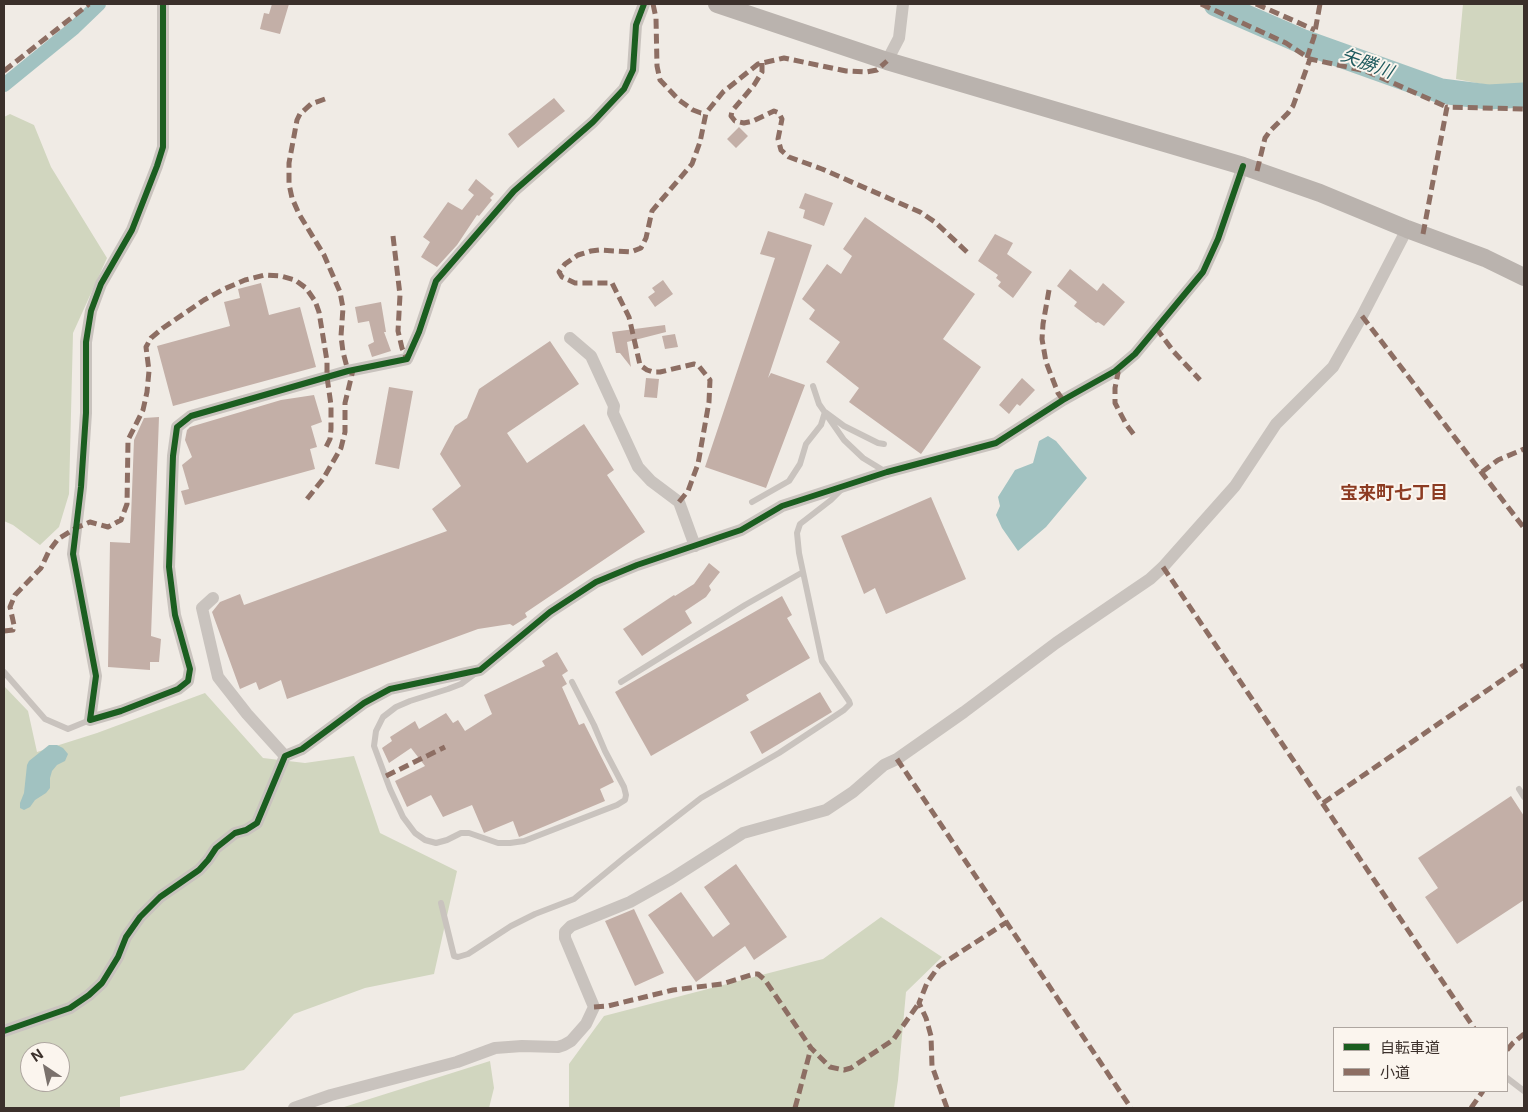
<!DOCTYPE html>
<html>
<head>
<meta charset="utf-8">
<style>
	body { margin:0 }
	#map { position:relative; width:1528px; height:1112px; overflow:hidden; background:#f0ebe5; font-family:Inter,"Noto Sans JP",sans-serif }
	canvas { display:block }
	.frame { position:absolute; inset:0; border:5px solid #3b302b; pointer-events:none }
	.legend { position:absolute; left:1333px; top:1027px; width:175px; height:65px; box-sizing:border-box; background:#fbf5ee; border:1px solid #aea6a0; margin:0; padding:6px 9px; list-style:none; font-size:15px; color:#3b302b }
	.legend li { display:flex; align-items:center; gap:10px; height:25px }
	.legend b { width:25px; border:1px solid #aea6a0 }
	.north { position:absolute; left:20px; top:1042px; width:50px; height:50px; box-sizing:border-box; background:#fbf5ee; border:1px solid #aea6a0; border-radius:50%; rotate:326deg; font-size:14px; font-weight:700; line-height:20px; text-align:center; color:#3b302b }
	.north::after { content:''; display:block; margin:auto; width:18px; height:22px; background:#7a716c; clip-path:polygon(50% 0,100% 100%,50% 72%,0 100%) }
</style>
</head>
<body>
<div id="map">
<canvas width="1528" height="1112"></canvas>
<div class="frame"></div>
<ul class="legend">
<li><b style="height:6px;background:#1b5e20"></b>自転車道</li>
<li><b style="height:6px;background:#8d6e63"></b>小道</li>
</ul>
<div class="north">N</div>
</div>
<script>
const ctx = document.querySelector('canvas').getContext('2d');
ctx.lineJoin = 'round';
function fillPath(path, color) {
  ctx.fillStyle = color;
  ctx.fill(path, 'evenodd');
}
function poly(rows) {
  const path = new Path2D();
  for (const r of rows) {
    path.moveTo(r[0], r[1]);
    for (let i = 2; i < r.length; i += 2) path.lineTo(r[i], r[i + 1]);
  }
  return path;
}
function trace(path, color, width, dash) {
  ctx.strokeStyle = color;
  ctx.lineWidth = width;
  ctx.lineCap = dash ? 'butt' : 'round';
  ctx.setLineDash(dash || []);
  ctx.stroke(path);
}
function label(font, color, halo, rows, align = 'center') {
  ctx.font = font + ' Inter,"Noto Sans JP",sans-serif';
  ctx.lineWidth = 4;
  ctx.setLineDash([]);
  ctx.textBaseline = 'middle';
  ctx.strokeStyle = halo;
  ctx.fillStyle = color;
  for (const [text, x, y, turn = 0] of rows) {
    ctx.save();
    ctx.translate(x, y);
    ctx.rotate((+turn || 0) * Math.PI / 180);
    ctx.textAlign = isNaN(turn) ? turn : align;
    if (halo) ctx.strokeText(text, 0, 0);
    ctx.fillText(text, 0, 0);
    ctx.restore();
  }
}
fillPath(poly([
	[1463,4,1524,4,1524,86,1502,88,1456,79],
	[10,114,34,125,51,167,107,258,73,333,69,494,59,527,40,545,13,525,4,521,4,117],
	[4,686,28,711,37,752,97,733,205,693,263,758,305,763,354,756,380,833,457,871,434,974,365,988,294,1014,244,1070,120,1097,120,1108,4,1108],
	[30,1052,60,1052,60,1082,30,1082],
	[881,917,942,957,906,992,898,1080,894,1108,569,1108,569,1064,604,1016,823,959],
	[490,1061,494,1088,489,1108,341,1108]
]), '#d1d6bf');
fillPath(poly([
	[1048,436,1056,441,1087,478,1046,527,1018,551,1002,528,996,515,1000,506,998,497,1015,470,1033,463,1039,441],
	[49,745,57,745,63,748,68,754,65,761,57,765,52,771,50,778,50,788,46,793,35,800,30,807,24,810,20,808,20,803,24,793,27,765,29,761]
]), '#a1c2c1');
trace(poly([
	[4,85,74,28,99,4]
]), '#a1c2c1', 14);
trace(poly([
	[1216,4,1301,41,1441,91,1488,97,1524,95]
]), '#a1c2c1', 25);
fillPath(poly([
	[272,4,289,4,280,34,260,29,264,13,269,14],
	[554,98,565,111,518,148,508,134],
	[739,127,748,136,736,148,727,139],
	[476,179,494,194,490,198,492,200,479,216,477,215,457,245,437,267,421,257,430,242,423,237,448,202,462,210,474,195,468,190],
	[805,193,833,203,824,226,803,218,805,210,799,208],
	[865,217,975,294,943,339,981,367,921,454,849,402,859,388,826,362,840,342,809,319,815,310,802,299,827,264,841,274,852,256,843,249],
	[768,231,812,245,768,378,771,373,805,385,766,488,705,467,775,258,760,254],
	[995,234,1013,243,1007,254,1032,272,1013,298,998,286,1001,282,996,278,998,275,978,261],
	[1070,269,1097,291,1103,283,1125,302,1104,326,1098,322,1096,323,1074,306,1077,302,1057,286],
	[663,280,673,294,655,307,648,297,655,292,652,288],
	[261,283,269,315,300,307,316,367,173,406,157,346,230,326,224,302,240,298,238,289],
	[381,302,386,332,384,332,391,351,372,357,368,345,374,342,369,321,358,323,355,307],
	[665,325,666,332,627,342,631,367,620,353,616,353,612,332],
	[675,334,678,347,665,349,662,336],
	[550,341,579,384,507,433,527,463,584,424,614,470,607,475,645,532,525,613,527,617,513,626,510,624,478,629,287,699,281,680,259,690,256,682,240,689,212,612,220,602,240,594,244,605,447,531,432,509,461,486,440,454,455,426,467,418,479,389],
	[646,378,659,379,657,398,644,397],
	[1022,378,1035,390,1020,406,1017,404,1009,414,999,405],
	[389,387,413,391,399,469,375,464],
	[314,395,322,422,311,426,317,447,310,449,315,469,185,505,181,491,189,489,182,465,192,457,185,440,187,430,190,427,281,400],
	[159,417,151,636,161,639,159,662,150,662,150,670,108,667,110,542,130,543,134,440,144,418],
	[931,497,966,579,886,614,875,588,864,594,841,536],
	[709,563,720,572,709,586,711,590,706,597,685,611,692,623,642,656,623,629,674,595,675,596,694,584],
	[782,596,792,615,787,618,810,658,746,695,749,700,651,756,615,692],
	[557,652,568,671,562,675,567,684,562,687,579,725,584,723,614,782,600,789,605,801,519,837,513,821,484,833,472,805,443,817,431,795,407,807,395,781,425,766,411,748,389,763,382,748,392,741,390,737,415,721,419,729,446,713,453,723,458,720,465,731,492,714,484,695,545,666,542,661],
	[820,692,832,712,762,754,750,732],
	[1511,796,1524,816,1524,900,1457,944,1425,897,1438,888,1418,858],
	[736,864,787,937,754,960,745,946,696,982,648,915,681,892,713,937,730,924,704,887],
	[634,909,664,973,635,986,605,921]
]), '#c3afa7');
trace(poly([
	[813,386,819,404,844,440,863,458,886,472],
	[752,502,789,481,800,464,806,444,821,425,825,412,844,426,878,443,884,444],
	[4,672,45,719,68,729,90,720],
	[473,675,461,684,448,689,410,701,396,707,383,717,376,731,374,746,390,789,403,817,415,833,425,840,436,843,447,840,461,833,469,833,498,843,510,843,524,841,617,805,625,800,626,795,624,787,605,751,594,725,572,682],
	[621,682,745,605,803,572],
	[1519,789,1524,797],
	[441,903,454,956,458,957,468,954,511,926,535,914,574,899,625,857,701,798,779,753,844,710,850,704,849,701,822,661,799,553,797,533,800,524,831,500,842,489],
	[1507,1078,1524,1091]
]), '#c9c3be', 6);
trace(poly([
	[163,4,163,147,157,166,132,230,101,284,91,311,86,342,86,413,81,487,73,554,96,676,90,720,121,711,178,689,188,681,190,669,175,615,169,567,173,456,177,427,191,416,348,371,407,359,419,332,436,281,514,191,593,122,624,89,633,70,636,25,644,4],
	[887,61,899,38,903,4],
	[570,338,591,356,614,406,613,413,638,467,651,481,679,502,695,546],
	[213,598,202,608,218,677,247,714,285,756],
	[4,1031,70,1008,89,995,102,983,118,957,126,937,140,917,160,897,199,870,208,860,216,848,235,833,246,830,257,823,285,756,302,749,364,703,390,689,480,670,550,612,596,582,637,565,741,530,782,506,887,472,996,443,1063,400,1115,371,1135,354,1203,272,1218,239,1243,166],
	[294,1108,331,1095,457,1062,495,1048,522,1046,558,1047,564,1045,571,1041,586,1024,594,1007,565,938,565,932,571,926,630,902,671,879,743,833,826,810,853,792,884,765,897,759,964,712,1056,643,1150,579,1163,567,1235,486,1276,424,1333,367,1362,316,1407,229]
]), '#c9c3be', 12);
trace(poly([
	[717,4,887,61,1243,166,1320,193,1407,229,1485,258,1524,277]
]), '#bab3ae', 18);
trace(poly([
	[653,4,656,18,657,66,660,80,679,100,693,110,701,113,706,113],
	[1201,4,1286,43,1310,59,1366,71,1447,107],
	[1256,4,1315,30],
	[1307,58,1314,37,1320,4],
	[762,63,762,72,754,85,732,111,731,116,735,121,744,123,753,121,774,111,779,113,782,119,778,139,781,150,789,157,822,169,920,212,935,222,967,252],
	[4,71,89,4],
	[325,99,311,104,300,114,297,120,289,163,289,184,292,198,299,214,324,255,340,292,343,308,341,336,343,352,348,371],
	[1257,171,1265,138,1270,131,1288,113,1293,106,1310,59],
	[1423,234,1447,107,1524,109],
	[393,236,400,295,398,331,402,348,407,359],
	[1049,290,1043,324,1042,339,1046,362,1058,393,1063,400],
	[1362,316,1524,528],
	[1156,328,1174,352,1200,380],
	[1116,370,1118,373,1115,388,1115,403,1126,424,1135,436],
	[1482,472,1498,460,1524,449],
	[307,499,323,479,341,448,345,432,345,403,353,370],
	[679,502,688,491,698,464,709,402,710,380,698,365,694,364,660,372,653,372,647,370,640,365,629,317,612,283,575,283,562,277,559,272,565,264,578,255,591,251,599,250,631,252,641,248,646,238,652,211,692,164,700,142,706,113,723,92,758,64,784,58,846,71,866,72,877,70,887,61],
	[1163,567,1474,1028],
	[4,631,13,630,14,625,10,607,15,595,41,568,49,551,58,539,76,528,90,522,108,527,121,520,127,504,128,440,143,410,147,392,149,371,146,347,151,338,163,328,204,300,224,289,245,280,265,275,281,276,295,280,306,288,315,301,319,312,327,361,327,377,331,405,331,429,330,439,326,447],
	[897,759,1131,1108],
	[386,776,445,747],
	[1323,803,1524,665],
	[594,1007,608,1006,673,990,722,984,754,974,758,974,765,980,811,1048,830,1067,844,1070,851,1068,893,1040,919,1003],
	[1507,1050,1513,1043,1524,1034],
	[795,1108,811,1048],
	[947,1108,932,1066,931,1036,926,1018,919,1003,927,983,939,966,1007,922],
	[1471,1108,1483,1091]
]), '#8d6e63', 5, [10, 5]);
trace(poly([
	[163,4,163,147,157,166,132,230,101,284,91,311,86,342,86,413,81,487,73,554,96,676,90,720,121,711,178,689,188,681,190,669,175,615,169,567,173,456,177,427,191,416,348,371,407,359,419,332,436,281,514,191,593,122,624,89,633,70,636,25,644,4],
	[4,1031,70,1008,89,995,102,983,118,957,126,937,140,917,160,897,199,870,208,860,216,848,235,833,246,830,257,823,285,756,302,749,364,703,390,689,480,670,550,612,596,582,637,565,741,530,782,506,887,472,996,443,1063,400,1115,371,1135,354,1203,272,1218,239,1243,166]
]), '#1b5e20', 6);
label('italic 18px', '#1f5a5e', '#fbf5ee', [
	["矢勝川",1367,64,20]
]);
label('bold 18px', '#8c3b22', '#fbf5ee', [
	["宝来町七丁目",1394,494]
]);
</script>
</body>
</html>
